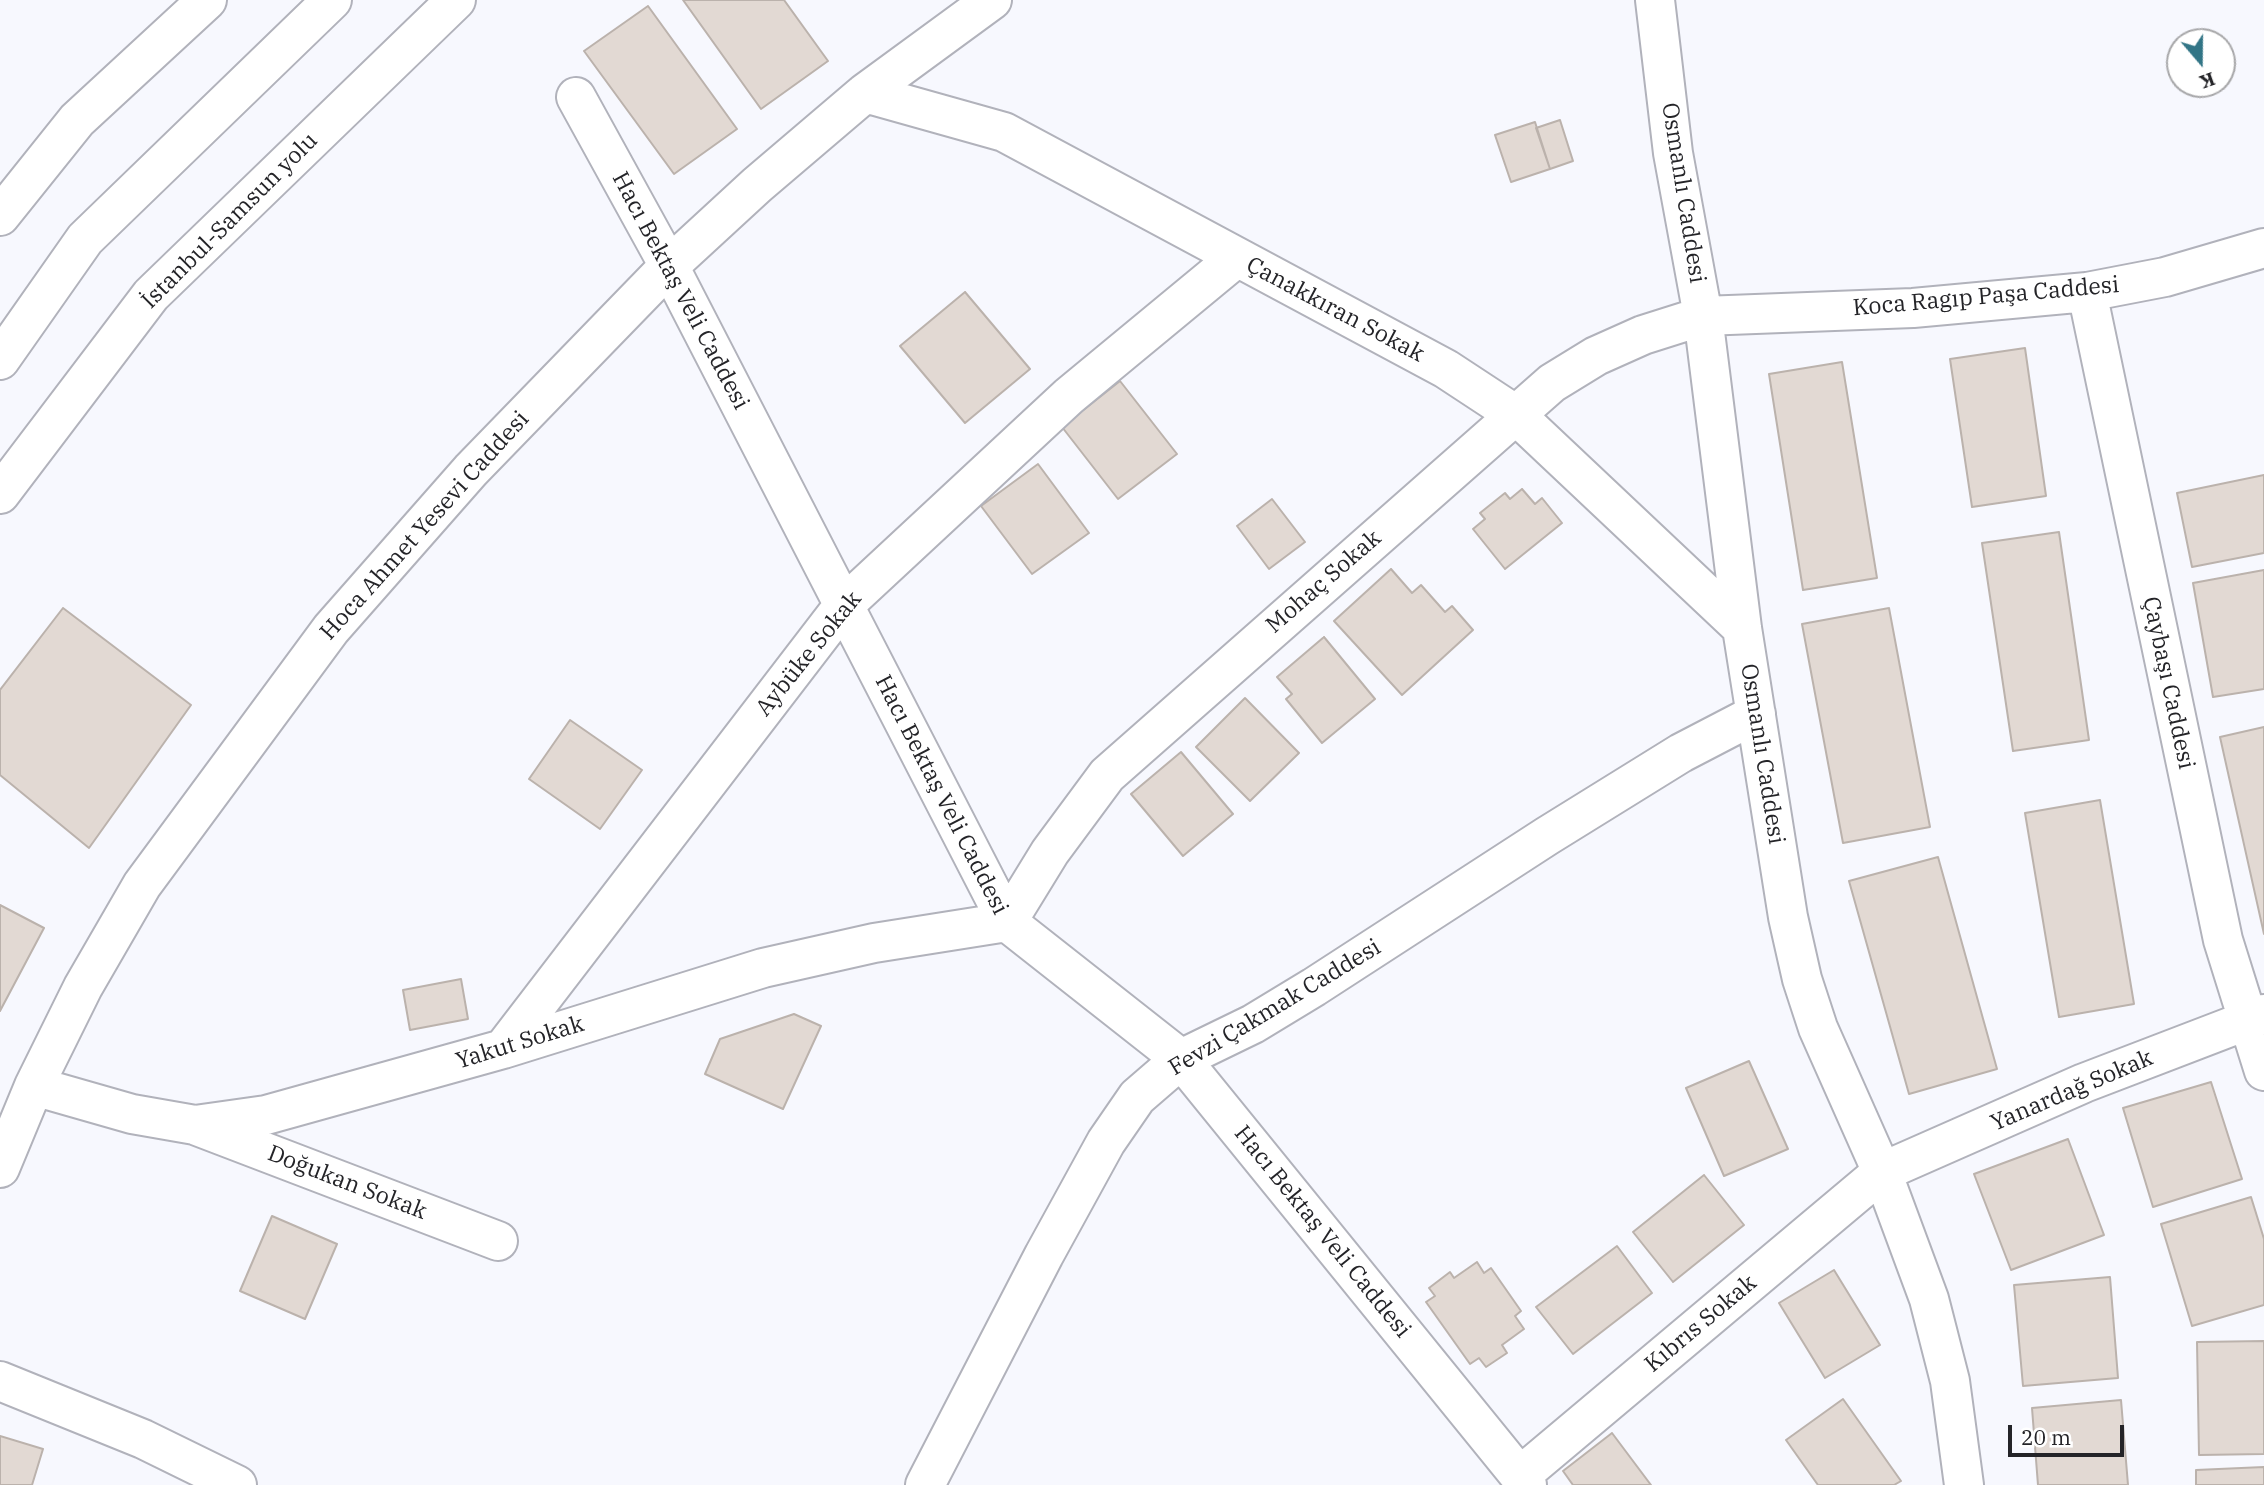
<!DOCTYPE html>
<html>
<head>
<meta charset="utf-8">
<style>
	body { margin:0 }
	#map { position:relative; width:2264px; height:1485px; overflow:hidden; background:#f7f8fe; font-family:"IBM Plex Serif",serif }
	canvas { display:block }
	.north { position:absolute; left:2166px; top:28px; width:70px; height:70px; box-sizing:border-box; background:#fff; border:2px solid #a7a7a9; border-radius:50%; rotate:160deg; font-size:19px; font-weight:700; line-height:28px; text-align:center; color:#242428 }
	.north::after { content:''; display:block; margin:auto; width:24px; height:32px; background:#327586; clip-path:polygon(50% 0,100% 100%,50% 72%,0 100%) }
	.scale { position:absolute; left:2008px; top:1425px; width:116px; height:32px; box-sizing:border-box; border:4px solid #242428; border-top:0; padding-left:9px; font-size:21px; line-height:24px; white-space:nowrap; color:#242428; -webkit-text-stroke:5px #fff; paint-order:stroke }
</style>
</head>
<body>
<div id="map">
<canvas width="2264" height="1485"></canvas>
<div class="north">K</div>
<div class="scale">20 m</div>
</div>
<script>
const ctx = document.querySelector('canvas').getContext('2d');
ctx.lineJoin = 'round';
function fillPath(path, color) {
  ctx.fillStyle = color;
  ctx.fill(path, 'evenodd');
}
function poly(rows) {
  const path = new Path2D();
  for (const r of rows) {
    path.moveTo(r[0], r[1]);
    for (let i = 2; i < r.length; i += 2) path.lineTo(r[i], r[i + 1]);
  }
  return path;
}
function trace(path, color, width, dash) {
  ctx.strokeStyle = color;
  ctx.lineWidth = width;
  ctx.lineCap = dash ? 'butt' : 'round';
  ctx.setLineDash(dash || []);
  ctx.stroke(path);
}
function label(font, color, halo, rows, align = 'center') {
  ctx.font = font + ' "IBM Plex Serif",serif';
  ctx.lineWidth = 6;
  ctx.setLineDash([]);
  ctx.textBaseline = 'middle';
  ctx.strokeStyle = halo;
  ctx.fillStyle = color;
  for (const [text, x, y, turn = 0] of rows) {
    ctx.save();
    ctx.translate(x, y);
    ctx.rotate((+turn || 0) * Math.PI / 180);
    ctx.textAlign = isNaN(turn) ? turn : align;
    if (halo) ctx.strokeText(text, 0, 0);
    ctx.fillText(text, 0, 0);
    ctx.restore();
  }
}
const building = poly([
	[683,0,784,0,828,61,761,109,683,0],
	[648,6,737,129,674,174,584,51,648,6],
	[1560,120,1573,161,1550,169,1536,128,1560,120],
	[1535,122,1550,169,1511,182,1495,135,1535,122],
	[965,292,1030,369,965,423,900,346,965,292],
	[2025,348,2046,496,1972,507,1950,359,2025,348],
	[1842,362,1877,578,1803,590,1769,374,1842,362],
	[1120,381,1177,454,1118,499,1062,427,1120,381],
	[1038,464,1089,533,1032,574,981,506,1038,464],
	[2264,475,2264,553,2192,567,2177,493,2264,475],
	[1522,489,1535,504,1542,498,1562,523,1505,569,1473,529,1485,519,1480,513,1505,493,1510,499,1522,489],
	[1272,499,1305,542,1269,569,1237,526,1272,499],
	[2059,532,2089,740,2013,751,1982,543,2059,532],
	[1391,569,1412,593,1421,585,1445,612,1452,606,1473,630,1402,695,1334,621,1391,569],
	[2264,570,2264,689,2213,697,2193,583,2264,570],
	[63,608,191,705,89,848,0,775,0,690,63,608],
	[1889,608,1930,827,1843,843,1802,624,1889,608],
	[1324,637,1375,699,1322,743,1286,699,1292,694,1277,677,1324,637],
	[1245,698,1299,753,1250,801,1196,747,1245,698],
	[570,720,642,770,600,829,529,779,570,720],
	[2264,727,2264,934,2220,737,2264,727],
	[1181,752,1233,814,1183,856,1131,794,1181,752],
	[2100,800,2134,1004,2059,1017,2025,813,2100,800],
	[1938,857,1997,1069,1909,1094,1849,881,1938,857],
	[0,905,44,928,0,1011,0,905],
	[461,979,468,1019,410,1030,403,990,461,979],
	[794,1014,821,1026,783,1109,705,1074,720,1039,794,1014],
	[1749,1061,1788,1149,1724,1176,1686,1088,1749,1061],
	[2211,1082,2242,1179,2153,1207,2123,1108,2211,1082],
	[2068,1139,2104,1235,2011,1270,1974,1174,2068,1139],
	[1704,1175,1744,1225,1673,1282,1633,1232,1704,1175],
	[2251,1197,2264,1239,2264,1305,2192,1326,2161,1224,2251,1197],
	[272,1216,337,1244,305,1319,240,1291,272,1216],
	[1617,1246,1652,1293,1573,1354,1536,1307,1617,1246],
	[1477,1262,1484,1273,1491,1268,1521,1311,1515,1316,1524,1329,1502,1345,1507,1353,1486,1367,1479,1358,1470,1364,1426,1302,1435,1296,1429,1288,1450,1272,1454,1278,1477,1262],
	[1834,1270,1880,1345,1825,1378,1779,1303,1834,1270],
	[2110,1277,2118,1378,2023,1386,2014,1285,2110,1277],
	[2264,1341,2264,1454,2199,1455,2197,1342,2264,1341],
	[1843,1399,1901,1481,1894,1485,1818,1485,1786,1440,1843,1399],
	[2121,1400,2128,1485,2038,1485,2032,1408,2121,1400],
	[1612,1433,1651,1485,1573,1485,1563,1471,1612,1433],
	[0,1436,43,1449,32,1485,0,1485,0,1436],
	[2264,1467,2264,1485,2196,1485,2196,1470,2264,1467]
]);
fillPath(building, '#e2d9d3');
trace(building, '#bbb2ac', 2);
const minor = poly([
	[1655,0,1673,153,1703,316,1742,628,1788,917,1802,979,1818,1028,1882,1172,1929,1299,1950,1381,1964,1485],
	[865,93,1004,132,1446,369,1516,415,1742,628],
	[576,97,669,266,1007,922,1181,1059,1527,1485],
	[0,216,77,120,207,0],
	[2087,292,2223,940,2264,1071],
	[503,1049,843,606,1069,396,1236,258],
	[34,1086,132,1114,195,1125,266,1115,503,1049,763,968,874,943,1007,922,1050,852,1107,775,1552,383,1596,356,1643,335,1703,316,1913,308,2087,292,2165,277,2264,248],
	[197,1126,498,1241],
	[0,1168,34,1086,83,987,142,885,331,629,471,470,669,266,757,185,865,93,992,0],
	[0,1381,143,1439,237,1485],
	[1520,1476,1882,1172,2084,1083,2264,1014],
	[925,1485,1044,1255,1106,1142,1137,1097,1181,1059,1253,1024,1314,987,1547,836,1681,753,1756,714]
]);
const highway = poly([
	[0,360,85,239,332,0],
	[0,494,151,295,456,0]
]);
trace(minor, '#b1b2bb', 42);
trace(highway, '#b1b2bb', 42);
trace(minor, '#fff', 38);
trace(highway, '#fff', 38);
label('23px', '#242428', '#fff', [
	["Osmanlı Caddesi",1683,193,81],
	["İstanbul-Samsun yolu",230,221,-45],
	["Hacı Bektaş Veli Caddesi",680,291,62],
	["Koca Ragıp Paşa Caddesi",1986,297,-5],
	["Çanakkıran Sokak",1335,310,28],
	["Hoca Ahmet Yesevi Caddesi",425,526,-48],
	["Mohaç Sokak",1324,582,-41],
	["Aybüke Sokak",809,654,-51],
	["Çaybaşı Caddesi",2168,683,78],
	["Osmanlı Caddesi",1762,754,81],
	["Hacı Bektaş Veli Caddesi",941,795,63],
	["Fevzi Çakmak Caddesi",1275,1008,-31],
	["Yakut Sokak",520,1043,-17],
	["Yanardağ Sokak",2072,1091,-23],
	["Doğukan Sokak",347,1183,21],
	["Hacı Bektaş Veli Caddesi",1322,1232,51],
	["Kıbrıs Sokak",1701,1324,-40]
]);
</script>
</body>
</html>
